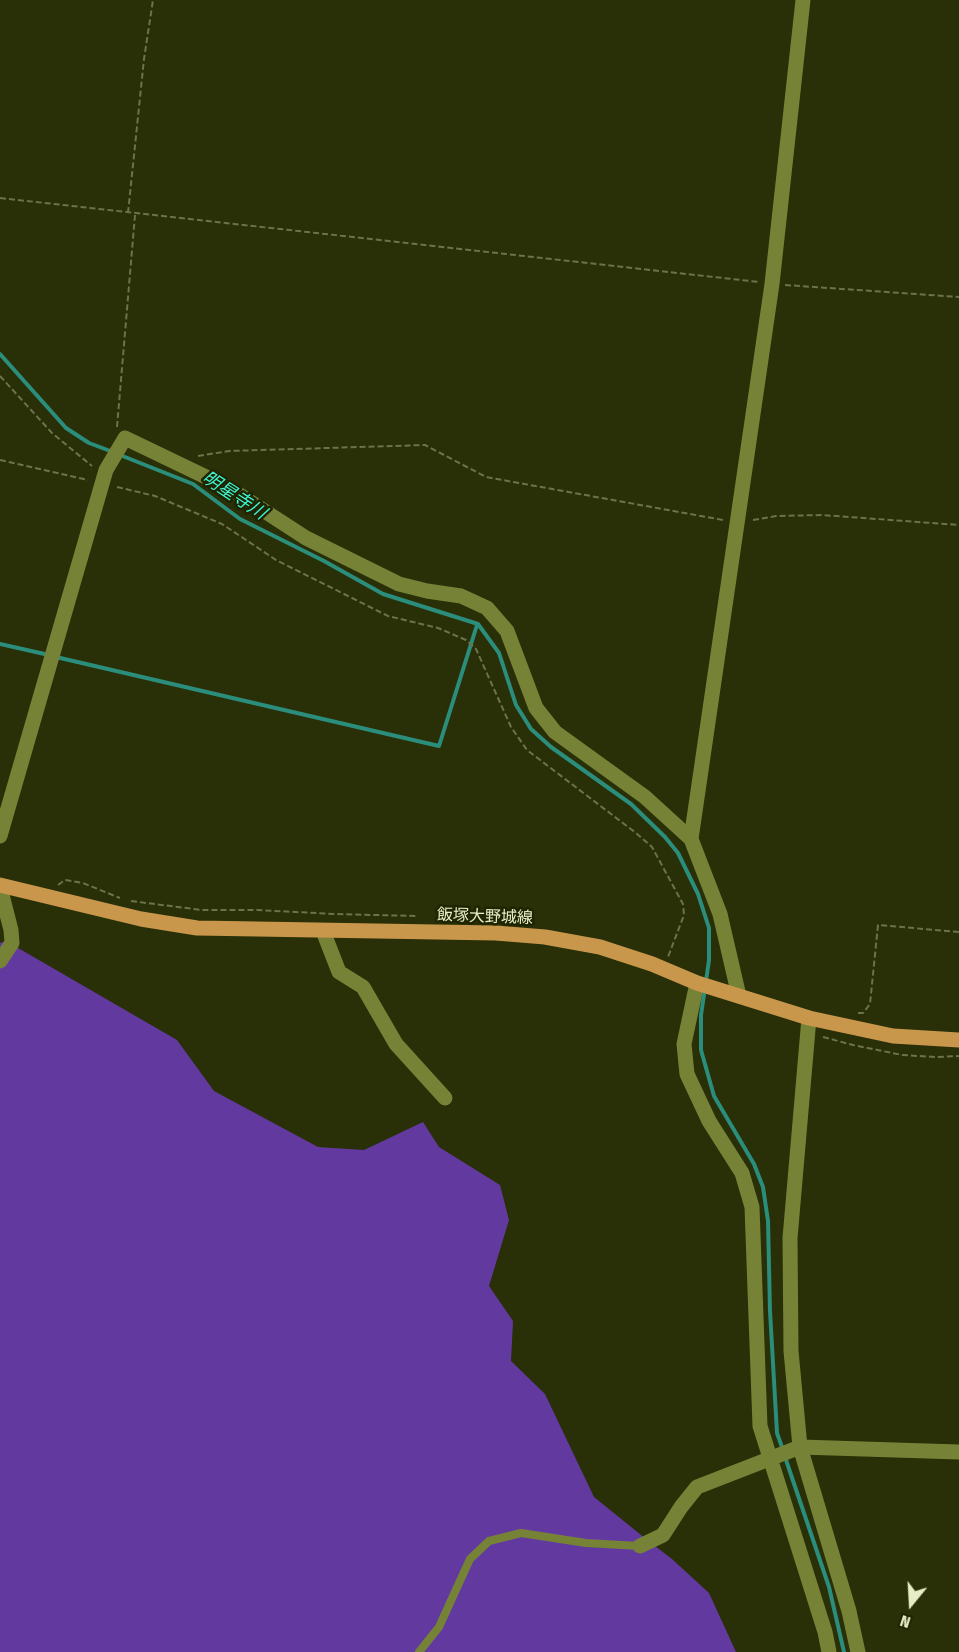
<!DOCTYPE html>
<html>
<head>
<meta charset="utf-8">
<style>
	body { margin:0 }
	#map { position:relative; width:959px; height:1652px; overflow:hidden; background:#292f06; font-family:"Fira Sans Condensed",sans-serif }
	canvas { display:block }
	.north { position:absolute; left:881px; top:1574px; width:60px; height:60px; -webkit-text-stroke:4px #1f2500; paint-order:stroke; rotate:198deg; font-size:16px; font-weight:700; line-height:24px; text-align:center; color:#e6eec8 }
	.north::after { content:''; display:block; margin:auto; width:21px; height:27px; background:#e6eec8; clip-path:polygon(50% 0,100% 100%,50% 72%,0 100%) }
</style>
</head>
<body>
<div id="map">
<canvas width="959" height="1652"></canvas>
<div class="north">N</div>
</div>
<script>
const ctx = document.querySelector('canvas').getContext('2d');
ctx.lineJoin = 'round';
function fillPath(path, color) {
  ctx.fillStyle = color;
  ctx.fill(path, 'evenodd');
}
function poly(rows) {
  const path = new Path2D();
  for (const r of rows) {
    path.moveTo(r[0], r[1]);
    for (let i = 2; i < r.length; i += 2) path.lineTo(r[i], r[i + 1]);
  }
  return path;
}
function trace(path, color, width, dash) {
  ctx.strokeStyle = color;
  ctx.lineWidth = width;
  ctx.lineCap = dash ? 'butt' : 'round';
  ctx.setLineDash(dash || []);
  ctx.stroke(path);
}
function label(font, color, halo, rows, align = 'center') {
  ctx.font = font + ' "Fira Sans Condensed","Noto Sans JP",sans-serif';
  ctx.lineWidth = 5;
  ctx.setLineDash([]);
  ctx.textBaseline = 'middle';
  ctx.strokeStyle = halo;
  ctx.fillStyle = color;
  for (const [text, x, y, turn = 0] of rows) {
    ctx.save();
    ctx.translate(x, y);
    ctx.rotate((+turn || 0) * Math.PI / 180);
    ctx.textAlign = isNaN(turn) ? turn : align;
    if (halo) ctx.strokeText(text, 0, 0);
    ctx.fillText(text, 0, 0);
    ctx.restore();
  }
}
fillPath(poly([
	[6,941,177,1040,214,1091,318,1147,364,1150,423,1122,439,1147,500,1185,509,1220,489,1286,513,1321,511,1361,545,1394,594,1497,651,1543,672,1559,709,1593,736,1652,0,1652,0,943]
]), '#623a9f');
trace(poly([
	[0,354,66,428,89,443,113,452],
	[120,455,193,484,240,519,324,561,383,594,478,624],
	[478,624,499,653,516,705,531,729,551,747,631,804,665,837,678,853,698,894,709,928,709,960,706,981],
	[0,644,49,655],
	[56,657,439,746,477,625],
	[705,988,701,1015,701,1050,714,1096,754,1164,763,1187,768,1221,770,1311,777,1433,783,1450],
	[785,1457,829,1587,844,1652]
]), '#2b8d7b', 4);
trace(poly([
	[0,198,759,282],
	[128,213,144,59,153,0],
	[785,285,959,297],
	[0,376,52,433,92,466],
	[117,427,135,215],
	[198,456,229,451,425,445,486,477,723,520],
	[0,460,88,480],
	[117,487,155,496,222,524,276,560,388,616,438,628,466,640,476,649,511,727,527,750,636,833,652,847,683,904,684,915,668,957],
	[753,520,776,516,822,515,959,525],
	[58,885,65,880,83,883,120,898],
	[131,901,202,910,257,910,334,914,416,916],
	[858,1013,863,1013,870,1004,878,925,959,932],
	[823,1037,853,1045,902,1055,936,1057,959,1056]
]), '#6c734b', 2, [6, 3]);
trace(poly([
	[419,1652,439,1627,470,1559,489,1541,521,1533,586,1543,640,1546]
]), '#768337', 8);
trace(poly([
	[0,836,106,470,125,438,229,488,306,538,399,584,427,591,461,596,487,608,507,631,536,708,555,732,645,797,691,839],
	[0,887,11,930,12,943,0,961],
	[323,931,339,972,363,987,396,1044,445,1098],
	[697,983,684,1044,687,1074,709,1121,742,1173,752,1207,760,1426,825,1632,829,1652],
	[739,996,720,914,691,839,772,284,803,0],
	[640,1546,663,1535,681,1507,697,1487,800,1447,959,1452]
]), '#768337', 15);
trace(poly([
	[809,1018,790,1238,791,1351,800,1447,849,1611,858,1652]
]), '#768337', 15);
trace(poly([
	[0,885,141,919,197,928,496,933,545,937,600,947,652,964,697,983,809,1018,893,1036,959,1040]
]), '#c8974c', 15);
label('16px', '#e6eec8', '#1f2500', [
	["飯塚大野城線",485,917,2]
]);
label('italic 18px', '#3ef5d5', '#1f2500', [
	["明星寺川",234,496,33]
]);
</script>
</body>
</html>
